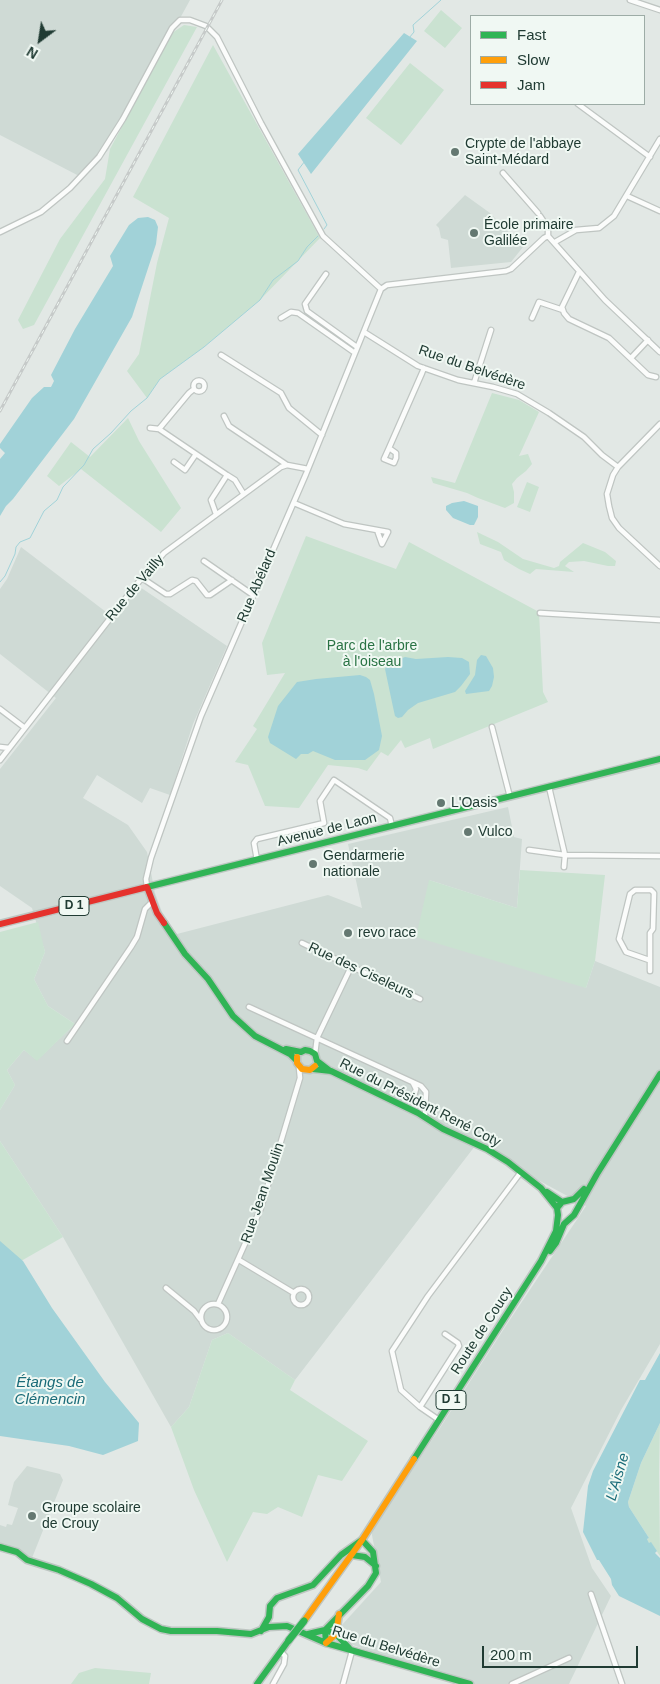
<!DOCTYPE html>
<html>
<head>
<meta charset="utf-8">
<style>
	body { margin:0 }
	#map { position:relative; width:660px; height:1684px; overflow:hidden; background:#e2e8e5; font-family:Arial,sans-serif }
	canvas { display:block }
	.legend { position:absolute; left:470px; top:15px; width:175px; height:90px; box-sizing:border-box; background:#f0f8f3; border:1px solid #9daca6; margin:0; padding:6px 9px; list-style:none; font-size:15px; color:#203b33 }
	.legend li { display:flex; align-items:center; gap:10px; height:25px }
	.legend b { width:25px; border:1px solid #9daca6 }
	.north { position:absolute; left:15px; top:15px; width:50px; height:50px; -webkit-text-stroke:4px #f0f8f3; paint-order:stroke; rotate:211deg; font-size:14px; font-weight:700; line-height:20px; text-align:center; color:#203b33 }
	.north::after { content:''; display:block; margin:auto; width:18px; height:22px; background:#203b33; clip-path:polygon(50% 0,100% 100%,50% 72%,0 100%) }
	.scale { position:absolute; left:482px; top:1646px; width:156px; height:22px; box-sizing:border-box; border:2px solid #203b33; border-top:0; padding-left:6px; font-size:15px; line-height:18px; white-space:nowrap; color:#203b33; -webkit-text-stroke:4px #f0f8f3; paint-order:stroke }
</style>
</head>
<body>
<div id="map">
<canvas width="660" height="1684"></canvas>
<ul class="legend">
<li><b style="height:6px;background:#30b455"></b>Fast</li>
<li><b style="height:6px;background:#ff9f0a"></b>Slow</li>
<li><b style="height:6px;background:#e5322d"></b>Jam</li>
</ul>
<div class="north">N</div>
<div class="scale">200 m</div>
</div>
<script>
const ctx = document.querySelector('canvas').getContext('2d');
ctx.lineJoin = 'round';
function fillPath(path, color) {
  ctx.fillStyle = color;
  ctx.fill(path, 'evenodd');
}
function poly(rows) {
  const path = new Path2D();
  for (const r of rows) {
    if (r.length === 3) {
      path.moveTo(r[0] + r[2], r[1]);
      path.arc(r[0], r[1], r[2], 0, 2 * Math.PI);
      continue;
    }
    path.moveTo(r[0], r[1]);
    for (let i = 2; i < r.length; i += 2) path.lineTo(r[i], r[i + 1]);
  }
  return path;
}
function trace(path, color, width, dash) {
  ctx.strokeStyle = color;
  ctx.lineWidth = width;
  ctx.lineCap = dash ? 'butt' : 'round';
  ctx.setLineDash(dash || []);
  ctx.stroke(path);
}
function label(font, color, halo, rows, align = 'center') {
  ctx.font = font + ' Arial,sans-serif';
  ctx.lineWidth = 4;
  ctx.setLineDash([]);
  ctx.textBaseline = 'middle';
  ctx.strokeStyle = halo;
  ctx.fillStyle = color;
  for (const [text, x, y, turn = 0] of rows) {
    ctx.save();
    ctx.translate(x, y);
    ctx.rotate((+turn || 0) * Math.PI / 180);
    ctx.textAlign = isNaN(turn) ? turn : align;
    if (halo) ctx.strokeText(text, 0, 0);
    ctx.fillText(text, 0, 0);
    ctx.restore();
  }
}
fillPath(poly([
	[0,0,190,0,108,150,83,178,0,135],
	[465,195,490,213,523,247,511,262,451,268,448,240,441,238,439,228,436,225],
	[21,547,110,615,134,583,227,646,193,724,170,795,150,788,142,803,97,775,83,798,128,825,147,852,155,893,162,912,177,934,328,895,362,908,348,844,508,807,514,837,522,839,517,908,429,880,586,988,595,961,660,987,660,1344,621,1410,571,1508,592,1568,611,1596,569,1684,456,1684,345,1642,341,1626,381,1582,371,1530,438,1431,507,1324,586,1206,475,1146,295,1380,228,1333,212,1340,189,1407,171,1427,63,1237,0,1141,0,1110,15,1085,7,1070,24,1050,37,1060,75,1024,48,1006,34,979,45,952,32,908,0,886,0,769,56,698,0,654,0,589,7,579],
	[27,1466,60,1474,63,1480,32,1558,0,1545,0,1525,6,1527,7,1524,12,1525,18,1508,8,1505,14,1482]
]), '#cfdad5');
fillPath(poly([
	[441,10,462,28,445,48,424,31],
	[184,25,197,27,34,325,23,329,18,320,60,239,105,179,110,149,172,33],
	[213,45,320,238,260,300,204,347,160,379,147,398,127,371,139,354,157,263,169,218,133,197],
	[410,63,444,90,401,145,366,118],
	[492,393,519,400,539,412,519,456,528,454,532,464,526,471,517,478,512,484,514,492,514,503,505,508,478,498,467,493,433,483,431,477,455,483],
	[128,418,139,441,181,508,161,532,81,469,59,486,47,476,71,442,90,457],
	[527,482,539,487,530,512,517,507],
	[477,532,498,542,523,559,554,568,559,566,560,562,583,543,605,552,616,561,615,566,608,566,584,561,569,562,565,566,574,572,536,569,530,574,519,569,504,560,501,552,480,544],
	[306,536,396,569,409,542,539,612,543,692,548,702,433,749,430,738,405,748,401,740,388,756,381,752,367,771,358,768,328,765,299,808,265,806,248,765,235,762,257,729,253,726,285,673,267,675,262,643],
	[520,870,605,875,595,961,586,988,416,937,429,880,517,908],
	[38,922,45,952,34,979,48,1006,75,1024,37,1061,24,1050,7,1070,15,1085,0,1110,0,932],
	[0,1141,63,1237,0,1273],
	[228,1333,295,1380,290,1390,368,1441,342,1481,318,1475,302,1517,278,1507,267,1514,253,1512,227,1562,194,1490,171,1427,189,1407,212,1340],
	[660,1423,659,1473,660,1556,651,1543,649,1543,647,1539,649,1538,629,1507,628,1502,641,1463],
	[95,1668,151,1673,149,1684,71,1684,79,1673]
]), '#cae2d1');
fillPath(poly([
	[404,33,417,41,311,174,298,154],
	[148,217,155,220,158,227,156,244,132,317,74,419,13,499,6,506,0,516,0,459,5,453,0,448,0,444,32,398,44,387,51,387,54,381,51,375,75,329,113,266,110,256,129,225,138,218],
	[464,501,478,506,478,517,474,525,470,525,453,518,446,510,446,506,452,503],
	[481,655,486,656,493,668,494,677,492,686,489,691,466,694,465,691,475,675,477,660],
	[405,657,416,659,448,657,462,658,469,662,470,674,461,686,455,692,418,703,408,710,402,717,398,718,395,716,393,707,385,669,388,664],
	[360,675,366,677,370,680,374,694,382,736,379,750,365,760,335,760,313,751,308,754,301,754,296,759,270,743,268,737,278,706,297,682,316,679],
	[0,1241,23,1261,52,1308,105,1382,139,1423,138,1441,103,1455,69,1446,0,1436],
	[660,1353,660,1423,641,1463,628,1502,629,1507,649,1538,647,1539,649,1543,651,1542,657,1551,655,1553,660,1558,660,1616,619,1596,612,1585,611,1579,599,1560,597,1560,583,1532,588,1486,593,1471,640,1380,645,1380]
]), '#a1d2d8');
trace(poly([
	[409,38,414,32,413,25,441,0],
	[305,161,298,170,327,225,324,229],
	[0,582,5,576,15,554,16,547,20,542,30,538,44,511,57,500,63,487,84,465,93,449,111,433,131,411,147,398,160,379,204,347,260,300,273,280,298,261,307,247,318,236]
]), '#a1d2d8', 1);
const street = poly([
	[630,0,660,10],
	[578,104,650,157],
	[503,173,538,213],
	[627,196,660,211],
	[540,216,548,228,548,236],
	[0,232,41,212,70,188,99,157,123,119,172,28,180,20,190,20,206,26,217,37,261,123,323,236,381,289],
	[548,236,605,300,660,352],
	[555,242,576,230,599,228,614,216,660,139],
	[579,272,562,307,564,313,569,319,609,338,648,375,656,377],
	[326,274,305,304,307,311,357,347],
	[381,289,387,285,506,271,511,269,544,238,548,236],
	[281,318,291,312,298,313,355,353],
	[532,318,539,302,563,310],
	[364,332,418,366,458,380,493,387,517,394,549,413,584,437,602,455,618,467],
	[221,355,281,393,289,408,322,435],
	[631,358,648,340],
	[199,386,5.5],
	[474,383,491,330],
	[194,389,189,393,159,429,227,475],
	[224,416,229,426,287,465],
	[660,424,618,467,613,475,607,494,609,506,612,518,619,528,660,566],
	[150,428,159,429],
	[389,448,396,453,396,458,394,463,384,459,389,448,422,373,424,368],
	[174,462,185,470,196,454],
	[294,503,344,524,388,532,382,544,377,530],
	[216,514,211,500,227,475,235,480,243,493],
	[204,561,253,595],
	[142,578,166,594,170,594,192,580,196,581,207,595,210,595,232,580],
	[540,613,660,620],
	[0,709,25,728],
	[492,727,510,797],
	[0,747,9,748],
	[0,760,136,585,164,553,281,467,287,465,308,469],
	[549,787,565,855,660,856],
	[529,850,565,855,564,867],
	[257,860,254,843,257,839,324,823,320,801,334,780,390,818,392,826],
	[147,887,146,879,151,858,201,716,306,474,381,289],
	[302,943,420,999],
	[649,960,626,952,619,939,630,894,635,890,651,890,654,893,653,929,650,933,650,971],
	[249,1007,421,1086,426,1092,425,1115],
	[67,1041,131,947,137,937,145,909,152,902],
	[315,1054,317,1038,351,967],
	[413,1083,416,1089,413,1100,426,1107],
	[239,1260,294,1293],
	[166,1288,194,1311,200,1319],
	[301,1297,8],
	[214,1317,13],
	[218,1304,261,1208,300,1078,299,1068],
	[420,1407,459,1346,458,1343,445,1334],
	[439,1420,420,1407,401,1390,392,1351,428,1296,521,1172],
	[591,1594,622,1684],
	[273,1684,284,1664,285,1656,281,1652],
	[343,1684,352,1651],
	[512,1684,569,1658]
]);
const fast = poly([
	[147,887,660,759],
	[164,923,185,954,208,979,233,1016,255,1036,290,1054,296,1060],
	[286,1049,301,1052,305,1050,310,1051,315,1054,317,1061,330,1071],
	[313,1069,331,1071,418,1113,443,1129,487,1149,508,1162,541,1188,557,1208],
	[547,1192,562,1202,574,1199,584,1189],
	[550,1251,556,1243,564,1224,574,1215,597,1174,660,1074],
	[414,1459,541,1261,556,1231,558,1215,557,1208,562,1202],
	[0,1547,17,1552,27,1560,59,1570,91,1584,117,1598,142,1619,161,1629,171,1631,217,1631,251,1634,269,1627,287,1626,326,1643,470,1684],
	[352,1555,365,1557,376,1566],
	[261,1631,269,1617,270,1606,277,1598,313,1585,341,1555,362,1540,373,1552,376,1573,368,1586,325,1630,326,1643],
	[308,1634,325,1630,336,1634,349,1648],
	[257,1684,289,1640]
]);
const slow = poly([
	[297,1057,297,1063,302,1069,310,1070,315,1066],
	[304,1621,362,1540,414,1459],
	[326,1643,336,1634,339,1614]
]);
const jam = poly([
	[0,924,147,887,157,913,164,923]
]);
trace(street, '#bfc5c2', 7);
trace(fast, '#bec6c2', 9);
trace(slow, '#bec6c2', 9);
trace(jam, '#bec6c2', 9);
trace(street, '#fbfcfb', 4.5);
trace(fast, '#30b455', 6);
trace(slow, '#ff9f0a', 6);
trace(jam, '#e5322d', 6);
const rail = poly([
	[0,411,222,0]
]);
trace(rail, '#c6cac9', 3);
trace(rail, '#f0f8f3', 1, [4]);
const fastBridge = poly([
	[289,1640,304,1621]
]);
trace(fastBridge, '#bbc5c1', 9, []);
trace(fastBridge, '#30b455', 7);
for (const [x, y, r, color] of [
	[455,152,5,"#647871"],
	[474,233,5,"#647871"],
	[441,803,5,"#647871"],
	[468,832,5,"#647871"],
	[313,864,5,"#647871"],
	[348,933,5,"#647871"],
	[32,1516,5,"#647871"]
]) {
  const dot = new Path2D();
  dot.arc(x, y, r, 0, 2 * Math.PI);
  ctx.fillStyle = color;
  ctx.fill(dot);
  trace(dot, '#f0f8f3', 2);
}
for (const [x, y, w] of [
	[74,906,30],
	[451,1400,30]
]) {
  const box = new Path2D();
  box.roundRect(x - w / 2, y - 9.5, w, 19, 4);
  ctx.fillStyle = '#f0f8f3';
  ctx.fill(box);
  trace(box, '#203b33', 1);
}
label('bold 12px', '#203b33', null, [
	["D 1",74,906],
	["D 1",451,1400]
]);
label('14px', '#203b33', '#f0f8f3', [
	["Crypte de l'abbaye",465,144],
	["Saint-Médard",465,160],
	["École primaire",484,225],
	["Galilée",484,241],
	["L'Oasis",451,803],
	["Vulco",478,832],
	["Gendarmerie",323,856],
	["nationale",323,872],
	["revo race",358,933],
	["Groupe scolaire",42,1508],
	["de Crouy",42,1524]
], 'left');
label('14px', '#203b33', '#f0f8f3', [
	["Rue du Belvédère",472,368,19],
	["Rue Abélard",257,586,-67],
	["Rue de Vailly",135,588,-50],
	["Avenue de Laon",327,830,-14],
	["Rue des Ciseleurs",361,971,25],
	["Rue du Président René Coty",420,1103,27],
	["Rue Jean Moulin",263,1193,-71],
	["Route de Coucy",482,1331,-57],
	["Rue du Belvédère",386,1647,17]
]);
label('14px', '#297344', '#f0f8f3', [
	["Parc de l'arbre",372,646],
	["à l'oiseau",372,662]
]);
label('italic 15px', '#196b78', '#f0f8f3', [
	["Étangs de",50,1383],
	["Clémencin",50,1400],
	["L'Aisne",618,1477,-74]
]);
</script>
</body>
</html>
